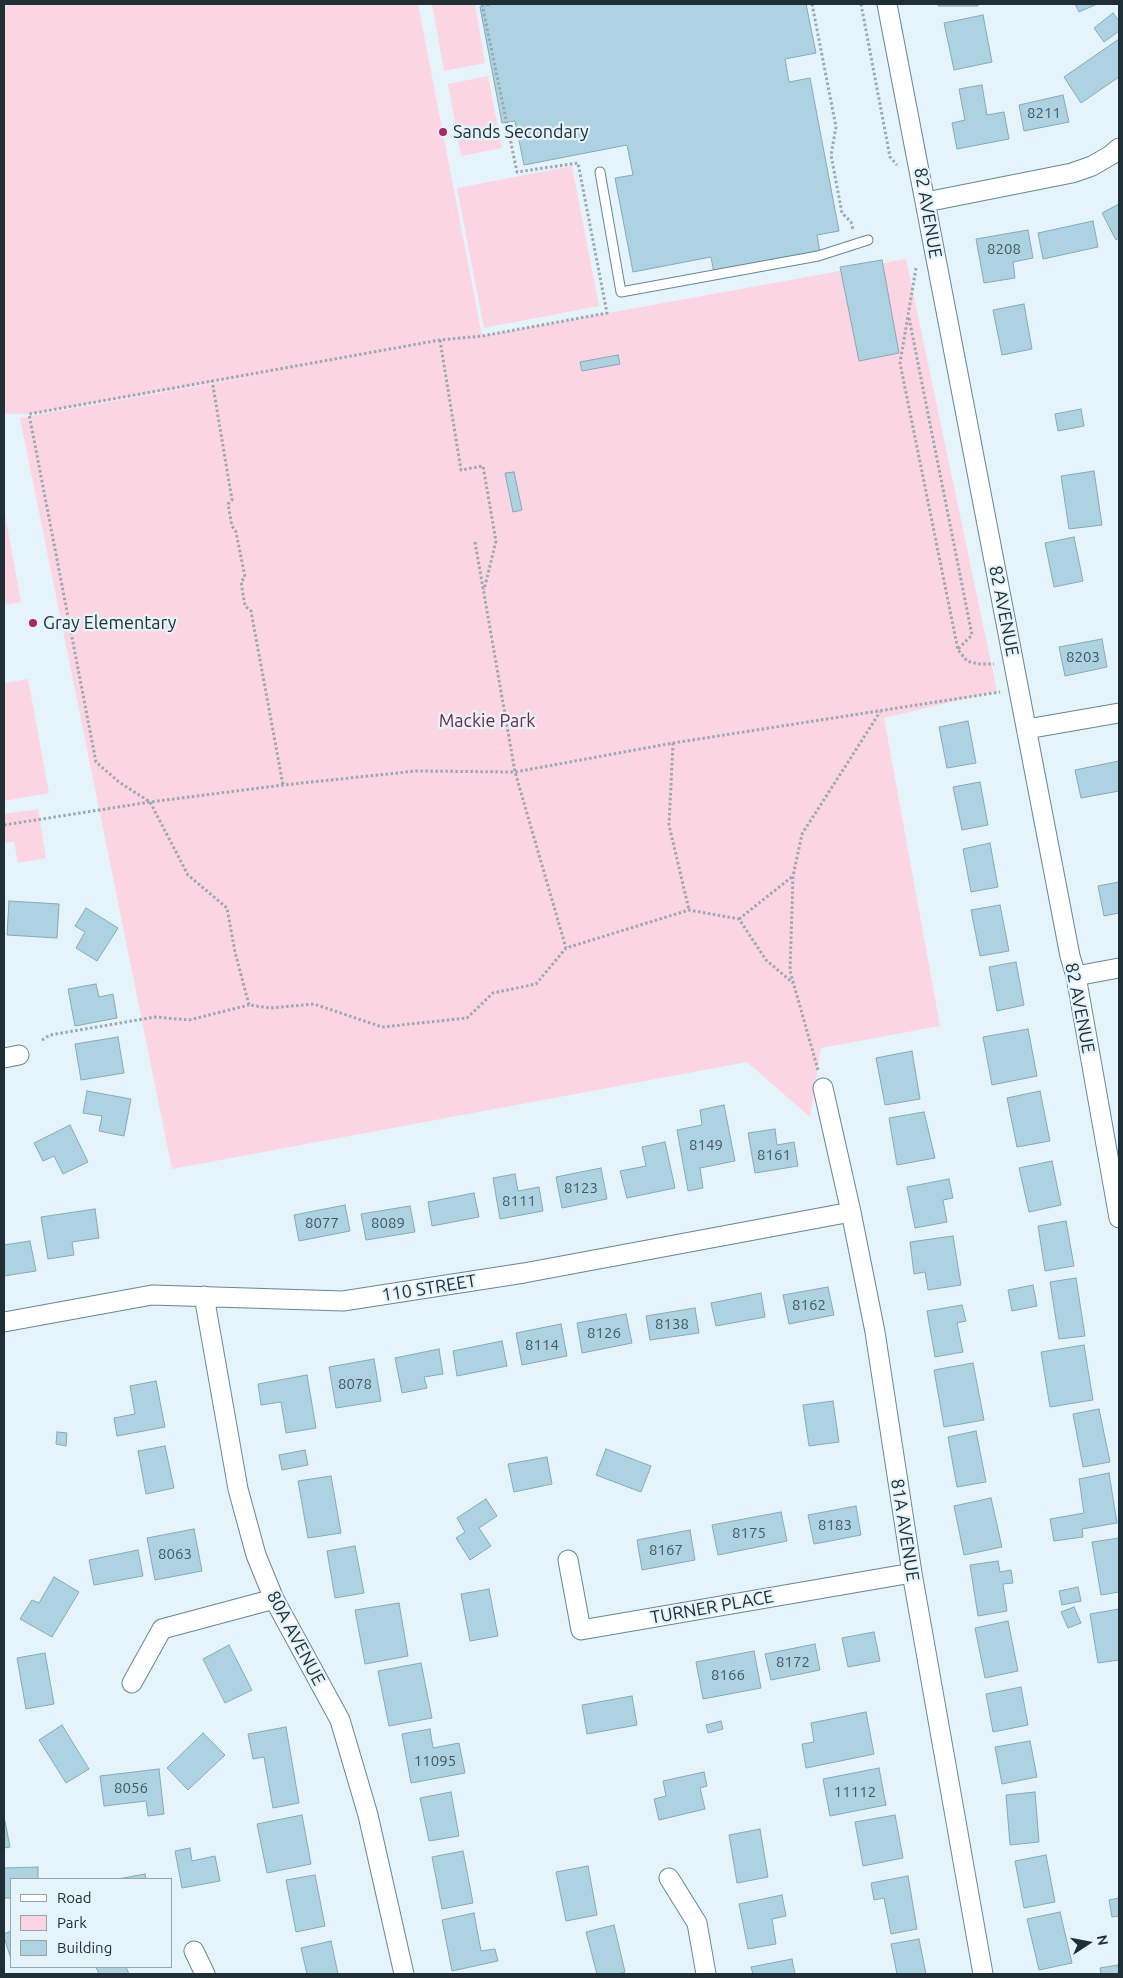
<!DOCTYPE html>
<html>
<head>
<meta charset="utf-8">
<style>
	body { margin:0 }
	#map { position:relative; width:1123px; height:1978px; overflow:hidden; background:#e5f4fb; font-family:Ubuntu,sans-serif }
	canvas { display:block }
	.frame { position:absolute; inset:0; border:5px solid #202f35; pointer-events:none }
	.legend { position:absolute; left:10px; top:1878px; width:162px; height:90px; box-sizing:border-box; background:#e5f4fb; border:1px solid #96a5ac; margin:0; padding:6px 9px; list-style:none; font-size:15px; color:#202f35 }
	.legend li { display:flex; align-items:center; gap:10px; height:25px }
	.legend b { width:25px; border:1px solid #96a5ac }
	.north { position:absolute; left:1063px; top:1918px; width:50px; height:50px; -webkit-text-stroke:4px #e5f4fb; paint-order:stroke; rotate:79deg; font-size:14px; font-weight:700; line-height:20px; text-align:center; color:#202f35 }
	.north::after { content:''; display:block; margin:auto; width:18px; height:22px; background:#202f35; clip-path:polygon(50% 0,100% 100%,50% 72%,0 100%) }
</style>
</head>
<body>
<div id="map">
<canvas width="1123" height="1978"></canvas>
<div class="frame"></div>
<ul class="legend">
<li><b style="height:6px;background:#fff"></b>Road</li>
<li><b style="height:14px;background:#fcd5e3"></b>Park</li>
<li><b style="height:14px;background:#add2e2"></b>Building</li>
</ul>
<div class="north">N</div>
</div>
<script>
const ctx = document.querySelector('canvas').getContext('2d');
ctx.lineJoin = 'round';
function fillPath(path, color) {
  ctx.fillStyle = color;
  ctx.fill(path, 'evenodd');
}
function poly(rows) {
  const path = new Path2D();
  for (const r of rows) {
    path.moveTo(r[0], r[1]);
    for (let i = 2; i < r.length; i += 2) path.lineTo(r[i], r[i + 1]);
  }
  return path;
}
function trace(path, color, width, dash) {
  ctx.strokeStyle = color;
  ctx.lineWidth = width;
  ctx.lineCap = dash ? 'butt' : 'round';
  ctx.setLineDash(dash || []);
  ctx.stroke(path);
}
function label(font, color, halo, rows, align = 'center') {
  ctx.font = font + ' Ubuntu,sans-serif';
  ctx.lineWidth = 4.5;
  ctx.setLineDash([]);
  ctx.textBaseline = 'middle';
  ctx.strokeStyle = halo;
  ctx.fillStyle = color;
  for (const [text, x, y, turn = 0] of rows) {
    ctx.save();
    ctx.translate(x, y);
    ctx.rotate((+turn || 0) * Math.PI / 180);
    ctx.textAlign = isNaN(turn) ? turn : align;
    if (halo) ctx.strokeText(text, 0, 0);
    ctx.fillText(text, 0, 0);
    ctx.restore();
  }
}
fillPath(poly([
	[4,4,418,4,482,336,906,259,997,691,884,718,940,1026,821,1048,810,1117,747,1062,172,1169,20,418,276,372,29,414,4,414],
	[432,4,475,4,485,63,444,71],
	[488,76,502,148,461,156,448,84],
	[572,166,599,306,484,328,457,188],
	[4,509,21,602,4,605],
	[28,679,49,793,4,801,4,683],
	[38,809,46,858,18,863,14,842,4,843,4,814]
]), '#fcd5e3');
const building = poly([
	[490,4,806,4,816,53,785,59,789,82,810,78,839,231,817,235,820,252,714,273,711,257,633,272,615,178,633,175,627,145,524,165,515,121,502,123,480,7,490,5,490,4],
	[938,4,978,4,978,6,938,6,938,4],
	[1075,4,1097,4,1079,12,1075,4],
	[1113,13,1119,21,1119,31,1104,42,1094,28,1113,13],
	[983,15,992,62,954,70,944,23,983,15],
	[1119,39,1119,77,1081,103,1064,77,1119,39],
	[982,85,987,115,1004,112,1009,139,957,149,952,123,965,120,959,89,982,85],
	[1063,95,1069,122,1024,131,1019,105,1063,95],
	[1119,204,1119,238,1116,240,1102,213,1119,204],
	[1093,221,1098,247,1043,259,1038,233,1093,221],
	[1028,230,1033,258,1013,262,1015,278,984,283,976,239,1028,230],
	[882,260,899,353,859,361,840,267,882,260],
	[1024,304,1032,349,1002,355,993,310,1024,304],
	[618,355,620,364,582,371,580,362,618,355],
	[1081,409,1084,426,1058,431,1055,414,1081,409],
	[1094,471,1102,525,1069,529,1061,476,1094,471],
	[514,472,522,510,513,512,505,473,514,472],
	[1074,537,1083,581,1054,587,1045,543,1074,537],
	[1102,639,1107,667,1065,676,1059,647,1102,639],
	[968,721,976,763,947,768,939,727,968,721],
	[1119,761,1119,791,1081,798,1075,770,1119,761],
	[980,782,988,825,962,830,953,787,980,782],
	[990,843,998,887,971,892,963,849,990,843],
	[1119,882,1119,913,1104,916,1098,886,1119,882],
	[9,901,59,904,57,938,7,935,9,901],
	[1000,905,1009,951,980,956,971,910,1000,905],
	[86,908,118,928,97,961,76,948,85,932,75,926,86,908],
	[1016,962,1024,1005,997,1011,989,967,1016,962],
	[96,984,99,997,113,994,117,1018,75,1026,68,989,96,984],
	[1028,1029,1037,1076,992,1085,983,1037,1028,1029],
	[118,1037,124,1073,81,1080,75,1044,118,1037],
	[912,1051,920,1099,885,1105,876,1058,912,1051],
	[87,1091,131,1099,124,1136,99,1131,102,1116,83,1113,87,1091],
	[1040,1091,1050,1141,1017,1147,1007,1098,1040,1091],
	[724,1105,735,1161,700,1168,703,1188,688,1191,677,1130,702,1125,700,1110,724,1105],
	[924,1112,935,1158,897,1165,889,1118,924,1112],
	[70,1125,88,1162,63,1174,54,1156,43,1161,34,1143,70,1125],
	[775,1129,777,1145,794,1142,798,1166,755,1173,748,1133,775,1129],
	[665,1142,675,1188,627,1198,620,1171,646,1166,642,1147,665,1142],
	[1052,1161,1061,1205,1029,1212,1019,1168,1052,1161],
	[601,1168,607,1199,562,1208,556,1177,601,1168],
	[515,1174,518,1191,539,1187,543,1211,500,1219,493,1178,515,1174],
	[949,1179,953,1198,943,1200,947,1222,915,1228,907,1187,949,1179],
	[474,1193,479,1217,432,1226,428,1202,474,1193],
	[345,1205,350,1231,299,1241,294,1215,345,1205],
	[410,1206,415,1232,366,1240,361,1214,410,1206],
	[95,1209,99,1238,72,1242,74,1255,48,1259,41,1217,95,1209],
	[1066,1221,1074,1266,1045,1271,1038,1226,1066,1221],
	[953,1236,961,1285,928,1290,925,1272,914,1274,910,1242,953,1236],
	[30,1241,36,1271,4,1276,4,1245,30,1241],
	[1076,1278,1085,1336,1059,1339,1050,1282,1076,1278],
	[1033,1285,1037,1306,1012,1311,1008,1290,1033,1285],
	[828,1287,834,1315,789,1324,783,1295,828,1287],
	[761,1293,765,1317,716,1326,711,1303,761,1293],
	[962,1305,966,1321,957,1323,963,1352,935,1357,927,1311,962,1305],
	[695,1308,699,1333,650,1340,646,1316,695,1308],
	[626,1314,632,1343,582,1353,577,1323,626,1314],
	[561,1324,567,1356,522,1365,516,1333,561,1324],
	[502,1341,507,1366,457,1376,453,1351,502,1341],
	[1084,1345,1093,1400,1050,1407,1041,1352,1084,1345],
	[439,1349,443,1374,424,1377,427,1388,402,1393,395,1358,439,1349],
	[374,1359,381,1401,336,1408,329,1367,374,1359],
	[973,1363,984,1420,944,1427,934,1370,973,1363],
	[307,1375,316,1428,286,1433,281,1402,261,1405,258,1384,307,1375],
	[156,1381,165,1427,117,1436,114,1418,135,1414,130,1386,156,1381],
	[833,1401,839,1442,809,1446,803,1405,833,1401],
	[1099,1409,1110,1462,1083,1467,1073,1414,1099,1409],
	[976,1431,986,1482,957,1487,948,1437,976,1431],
	[57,1432,67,1433,66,1446,56,1444,57,1432],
	[165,1446,174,1488,146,1494,138,1451,165,1446],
	[606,1449,651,1466,641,1492,596,1475,606,1449],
	[305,1450,308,1465,282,1470,279,1455,305,1450],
	[547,1457,552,1484,514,1492,508,1464,547,1457],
	[1109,1473,1117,1523,1082,1529,1083,1537,1054,1541,1050,1519,1084,1513,1079,1479,1109,1473],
	[331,1476,341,1533,308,1538,298,1481,331,1476],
	[991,1498,1002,1547,964,1555,954,1506,991,1498],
	[486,1499,497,1516,479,1528,491,1546,470,1560,456,1538,465,1532,457,1518,486,1499],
	[856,1506,861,1535,814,1544,808,1515,856,1506],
	[781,1512,787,1541,718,1555,712,1525,781,1512],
	[194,1529,202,1571,155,1580,147,1538,194,1529],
	[690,1530,695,1560,642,1570,637,1540,690,1530],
	[1119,1538,1119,1592,1101,1595,1092,1542,1119,1538],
	[355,1546,364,1593,335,1598,327,1551,355,1546],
	[138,1550,143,1576,94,1585,89,1560,138,1550],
	[998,1561,1000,1572,1011,1570,1013,1583,1003,1584,1007,1611,978,1616,970,1565,998,1561],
	[54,1577,79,1592,52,1637,20,1619,32,1600,39,1603,54,1577],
	[1078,1587,1081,1601,1062,1605,1059,1591,1078,1587],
	[489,1589,498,1636,470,1641,461,1594,489,1589],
	[399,1603,408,1656,365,1664,355,1610,399,1603],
	[1074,1607,1081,1623,1068,1628,1061,1612,1074,1607],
	[1119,1609,1119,1660,1098,1663,1090,1614,1119,1609],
	[1008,1621,1018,1671,985,1678,975,1628,1008,1621],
	[874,1632,880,1661,848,1667,842,1638,874,1632],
	[815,1644,820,1670,771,1680,765,1654,815,1644],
	[229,1645,252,1690,225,1703,203,1659,229,1645],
	[754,1651,761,1688,703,1699,696,1662,754,1651],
	[45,1653,54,1704,26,1709,17,1658,45,1653],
	[421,1663,432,1718,389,1726,378,1671,421,1663],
	[1021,1687,1028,1725,993,1732,986,1694,1021,1687],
	[632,1696,637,1725,587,1734,582,1705,632,1696],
	[866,1712,874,1754,806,1768,802,1744,814,1742,811,1723,866,1712],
	[721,1721,723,1729,708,1733,706,1725,721,1721],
	[62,1725,89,1769,66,1783,39,1740,62,1725],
	[286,1727,299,1803,273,1808,264,1757,253,1759,248,1734,286,1727],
	[430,1729,433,1748,459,1743,465,1773,411,1783,402,1734,430,1729],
	[203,1733,225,1755,188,1790,167,1768,203,1733],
	[1030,1741,1037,1777,1002,1784,995,1747,1030,1741],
	[879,1768,886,1805,830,1816,823,1779,879,1768],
	[159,1769,164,1814,148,1816,146,1801,104,1806,100,1776,159,1769],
	[704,1772,707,1786,700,1788,705,1809,659,1820,654,1799,666,1796,663,1781,704,1772],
	[451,1792,459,1836,429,1841,420,1798,451,1792],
	[1035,1792,1039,1842,1010,1845,1006,1795,1035,1792],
	[302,1815,311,1864,267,1873,257,1824,302,1815],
	[895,1815,903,1858,863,1866,855,1822,895,1815],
	[4,1816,10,1847,4,1848,4,1816],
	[760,1829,768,1877,737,1883,729,1835,760,1829],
	[190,1848,192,1861,215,1856,220,1881,182,1888,175,1851,190,1848],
	[463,1851,473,1903,442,1909,432,1857,463,1851],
	[1046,1855,1055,1902,1024,1908,1015,1861,1046,1855],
	[588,1866,597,1915,566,1921,556,1872,588,1866],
	[38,1867,38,1879,11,1879,11,1898,4,1898,4,1868,38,1867],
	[145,1874,146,1879,118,1879,145,1874],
	[315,1875,325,1926,296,1932,286,1880,315,1875],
	[908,1876,917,1929,891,1934,884,1898,874,1900,871,1883,908,1876],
	[782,1895,786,1916,772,1919,776,1944,748,1949,739,1904,782,1895],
	[1119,1898,1119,1916,1112,1917,1109,1900,1119,1898],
	[1060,1912,1072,1963,1039,1970,1027,1919,1060,1912],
	[474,1913,481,1951,495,1949,498,1961,452,1971,442,1920,474,1913],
	[614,1925,625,1972,618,1974,597,1974,586,1932,614,1925],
	[11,1931,11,1959,4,1937,4,1934,11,1931],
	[919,1939,926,1974,897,1974,891,1944,919,1939],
	[331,1941,338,1974,307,1974,301,1948,331,1941],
	[792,1959,795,1974,753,1974,751,1967,792,1959],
	[1118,1965,1119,1974,1101,1974,1100,1968,1118,1965],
	[96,1967,126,1967,129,1974,99,1974,96,1967]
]);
fillPath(building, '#add2e2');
trace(building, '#85a9b8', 1);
const service = poly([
	[600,172,621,292,818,256,868,240]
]);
const minor = poly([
	[887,4,1070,956,1076,976,1119,1218],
	[926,202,1072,173,1092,166,1111,155,1119,148],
	[1027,729,1119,713],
	[1076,976,1119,968],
	[4,1058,19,1055],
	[823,1088,851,1212,875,1332,912,1573,983,1974],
	[204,1296,238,1489,256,1555,274,1599,340,1720,368,1815,404,1974],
	[4,1322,152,1295,343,1301,524,1273,851,1212],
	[568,1560,581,1630,912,1573],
	[132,1683,162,1629,274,1599],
	[669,1878,697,1923,706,1974],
	[194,1951,205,1974]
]);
trace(service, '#648796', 11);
trace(minor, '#648796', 21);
trace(poly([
	[482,4,517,172,578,163,607,313,482,336,440,340,29,414,96,762,119,782,150,802,188,875,227,908,235,952,249,1005,270,1008,314,1004,382,1027,467,1018,493,993,536,984,566,948,689,910,739,919,766,960,793,983],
	[812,4,836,127,831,155,842,213,851,222,853,230],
	[861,4,890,157,897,165],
	[916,268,900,363,958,650,967,661,978,664,994,664],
	[909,318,972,635,958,649],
	[440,340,461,470,483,466,496,541,484,590],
	[212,380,232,500,228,504,232,526,236,532,245,577,241,582,245,606,251,611,283,785],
	[475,542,515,772,566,948],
	[673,743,669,825,689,910],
	[4,825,150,802,283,785,416,771,515,772,673,743,1000,692],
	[739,919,793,876],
	[42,1040,50,1035,155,1017,189,1020,249,1005],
	[818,1070,790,971,793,876,802,834,880,712]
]), '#9aa9af', 3, [2.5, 2.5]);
trace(service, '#fff', 9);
trace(minor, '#fff', 19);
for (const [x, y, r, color] of [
	[443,132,5,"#ad2569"],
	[33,623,5,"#ad2569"]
]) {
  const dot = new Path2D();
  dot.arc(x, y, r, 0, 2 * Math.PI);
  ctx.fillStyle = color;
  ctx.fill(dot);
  trace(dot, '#e5f4fb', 2);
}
label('15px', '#435860', null, [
	["8211",1044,113],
	["8208",1004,249],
	["8203",1083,657],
	["8149",706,1145],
	["8161",774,1155],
	["8123",581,1188],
	["8111",519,1201],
	["8077",322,1223],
	["8089",388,1223],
	["8162",809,1305],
	["8138",672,1324],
	["8126",604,1333],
	["8114",542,1345],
	["8078",355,1384],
	["8183",835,1525],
	["8175",749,1533],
	["8167",666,1550],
	["8063",175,1554],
	["8172",793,1662],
	["8166",728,1675],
	["11095",435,1761],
	["8056",131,1788],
	["11112",855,1792]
]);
label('18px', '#202f35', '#e5f4fb', [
	["Sands Secondary",453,132],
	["Gray Elementary",43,623]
], 'left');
label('18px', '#202f35', '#e5f4fb', [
	["82 AVENUE",928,213,80],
	["82 AVENUE",1004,611,79],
	["82 AVENUE",1080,1008,79],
	["110 STREET",429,1288,-9],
	["81A AVENUE",905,1530,81],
	["TURNER PLACE",712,1607,-10],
	["80A AVENUE",296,1638,62]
]);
label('18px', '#712547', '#e5f4fb', [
	["Mackie Park",487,721]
]);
</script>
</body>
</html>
